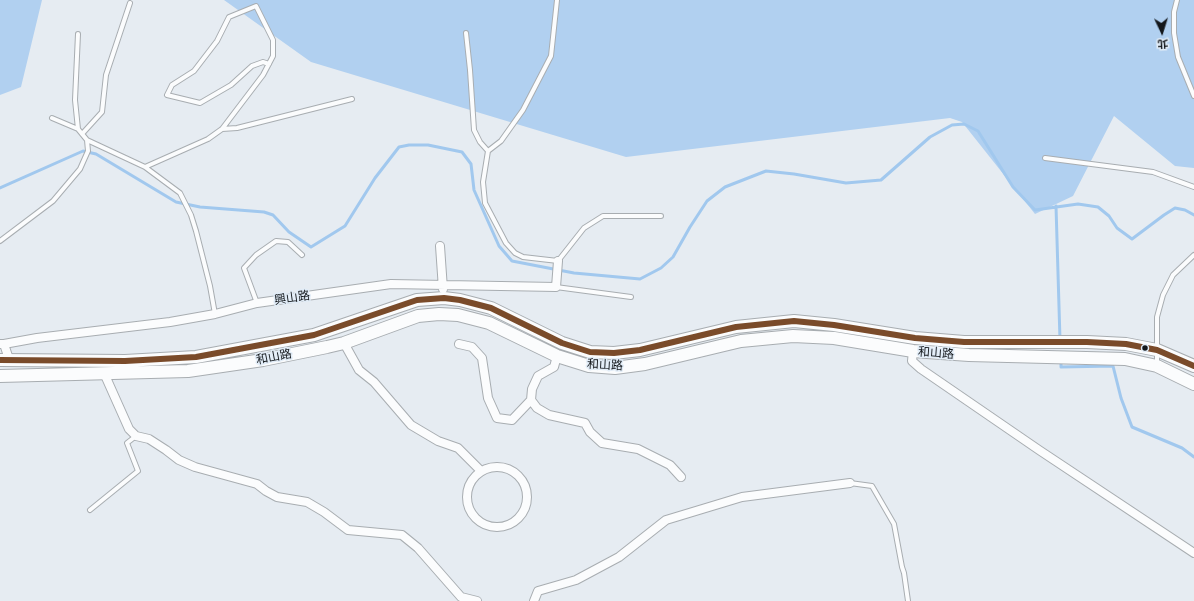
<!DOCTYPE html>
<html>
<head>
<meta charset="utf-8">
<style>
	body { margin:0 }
	#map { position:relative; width:1194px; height:601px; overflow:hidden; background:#e6ecf2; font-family:"Playfair Display","Noto Sans TC",serif }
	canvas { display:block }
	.north { position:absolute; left:1142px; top:12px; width:40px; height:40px; -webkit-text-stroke:3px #e1ecf7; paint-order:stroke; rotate:176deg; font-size:11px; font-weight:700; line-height:16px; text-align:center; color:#13171b }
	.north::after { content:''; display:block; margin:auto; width:14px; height:18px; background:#13171b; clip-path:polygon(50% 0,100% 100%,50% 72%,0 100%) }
</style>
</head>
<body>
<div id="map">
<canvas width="1194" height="601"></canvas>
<div class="north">北</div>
</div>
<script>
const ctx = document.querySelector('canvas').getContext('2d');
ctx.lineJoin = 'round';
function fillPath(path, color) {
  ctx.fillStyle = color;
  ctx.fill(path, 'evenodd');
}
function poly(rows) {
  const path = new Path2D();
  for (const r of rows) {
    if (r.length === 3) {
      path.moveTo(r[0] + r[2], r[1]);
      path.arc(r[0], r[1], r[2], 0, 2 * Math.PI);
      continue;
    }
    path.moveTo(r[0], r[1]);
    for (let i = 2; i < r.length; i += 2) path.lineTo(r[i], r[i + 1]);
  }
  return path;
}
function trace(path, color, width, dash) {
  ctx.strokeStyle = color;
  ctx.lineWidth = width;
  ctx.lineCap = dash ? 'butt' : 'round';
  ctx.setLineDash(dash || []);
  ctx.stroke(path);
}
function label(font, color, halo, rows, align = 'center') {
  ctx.font = font + ' "Playfair Display","Noto Sans TC",serif';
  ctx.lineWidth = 3;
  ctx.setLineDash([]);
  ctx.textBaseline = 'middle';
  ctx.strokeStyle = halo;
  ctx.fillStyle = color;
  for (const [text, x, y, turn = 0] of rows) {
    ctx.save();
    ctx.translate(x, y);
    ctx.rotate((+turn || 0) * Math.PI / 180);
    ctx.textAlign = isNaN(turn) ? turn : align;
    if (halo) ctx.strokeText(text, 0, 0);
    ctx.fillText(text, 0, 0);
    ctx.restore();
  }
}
fillPath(poly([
	[0,0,42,0,21,87,0,95],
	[224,0,1194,0,1194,168,1175,166,1114,116,1073,196,1035,214,962,122,950,118,626,157,311,62]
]), '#b1d0f0');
trace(poly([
	[0,188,83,151,96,154,176,202,200,207,264,212,273,215,289,232,311,247,345,226,375,178,399,147,409,145,428,145,462,152,471,164,474,190,499,246,512,261,574,273,640,279,661,268,673,257,690,227,707,201,725,187,766,171,794,174,846,183,881,180,930,137,952,125,964,124,978,131,1013,187,1035,210,1078,204,1098,207,1109,216,1117,228,1132,239,1164,215,1175,208,1185,210,1194,215],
	[1056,206,1060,340],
	[1061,360,1061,367,1113,366,1121,398,1132,427,1182,448,1194,457]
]), '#a1c8ee', 3);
const service = poly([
	[557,0,551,56,523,110,501,141,488,151,483,182,485,203,506,243,515,253,523,257,558,261,584,228,603,216,661,216],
	[1177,0,1174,12,1174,33,1178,57,1194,96],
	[466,33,470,70,474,130,480,142,488,151],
	[78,34,75,100,78,129],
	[222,129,237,128,352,99],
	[82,134,102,112,106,75,130,3],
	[87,140,145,167,180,193,191,215,196,231,210,286,215,314],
	[1045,158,1153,172,1194,187],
	[145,167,208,139,222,129,263,75,273,56,273,40,256,6,229,17,217,41,194,71,172,85,167,95,200,103,231,85,252,66,263,62,269,64],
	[0,241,53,201,80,169,88,151,87,140,78,129,52,118],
	[556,287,631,297],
	[257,303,244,268,256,255,276,241,288,242,302,255],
	[1157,364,1157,317,1163,295,1173,275,1194,255],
	[850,483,872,486,894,524,902,567,904,573,908,601],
	[90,510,138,471,127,443,136,436]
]);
const minor = poly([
	[440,246,443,289],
	[344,343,359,370,374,382,411,425,438,441,458,448,481,471],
	[0,344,4,344,9,359],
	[4,344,37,338,170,322,215,314,257,303,391,284,556,287,558,261],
	[459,344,472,347,482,358,488,398,497,418,512,420,531,400],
	[913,351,912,361,921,369,1039,450,1194,553],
	[557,356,554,367,538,376,532,389,531,400,537,408,549,415,585,423,590,432,602,443,638,449,670,465,681,477],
	[104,373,129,429,136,436,149,439,166,450,179,460,195,467,257,484,266,491,277,497,307,502,324,512,348,530,402,535,418,548,461,597,477,601],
	[497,497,30],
	[534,601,538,591,576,580,619,557,666,520,742,497,850,483]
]);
const secondary = poly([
	[0,360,125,361,196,357,314,335,417,300,444,298,460,300,491,308,562,343,590,352,614,353,640,350,736,327,794,321,834,325,915,338,964,342,1087,342,1126,344,1157,350,1194,366],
	[0,376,188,371,263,360,327,347,344,343,418,316,439,314,458,315,489,323,557,356,589,366,615,368,645,364,741,341,793,336,834,338,913,351,969,355,1125,359,1157,366,1194,384]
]);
trace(service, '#a8adb1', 6);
trace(minor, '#a8adb1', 10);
trace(secondary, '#a8adb1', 14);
trace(service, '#fbfcfd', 4);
trace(minor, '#fbfcfd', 8);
trace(secondary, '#fbfcfd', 12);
trace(poly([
	[0,360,125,361,196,357,314,335,417,300,444,298,460,300,491,308,562,343,590,352,614,353,640,350,736,327,794,321,834,325,915,338,964,342,1087,342,1126,344,1157,350,1194,366]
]), '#7a4b2a', 6);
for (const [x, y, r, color] of [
	[1145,348,3.5,"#13171b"]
]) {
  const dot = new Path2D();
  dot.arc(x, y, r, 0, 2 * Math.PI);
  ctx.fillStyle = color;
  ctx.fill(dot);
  trace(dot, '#e1ecf7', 1.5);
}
label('12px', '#13171b', '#e1ecf7', [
	["興山路",292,298,-8],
	["和山路",936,353,4],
	["和山路",274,357,-11],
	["和山路",605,365,3]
]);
</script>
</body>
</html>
